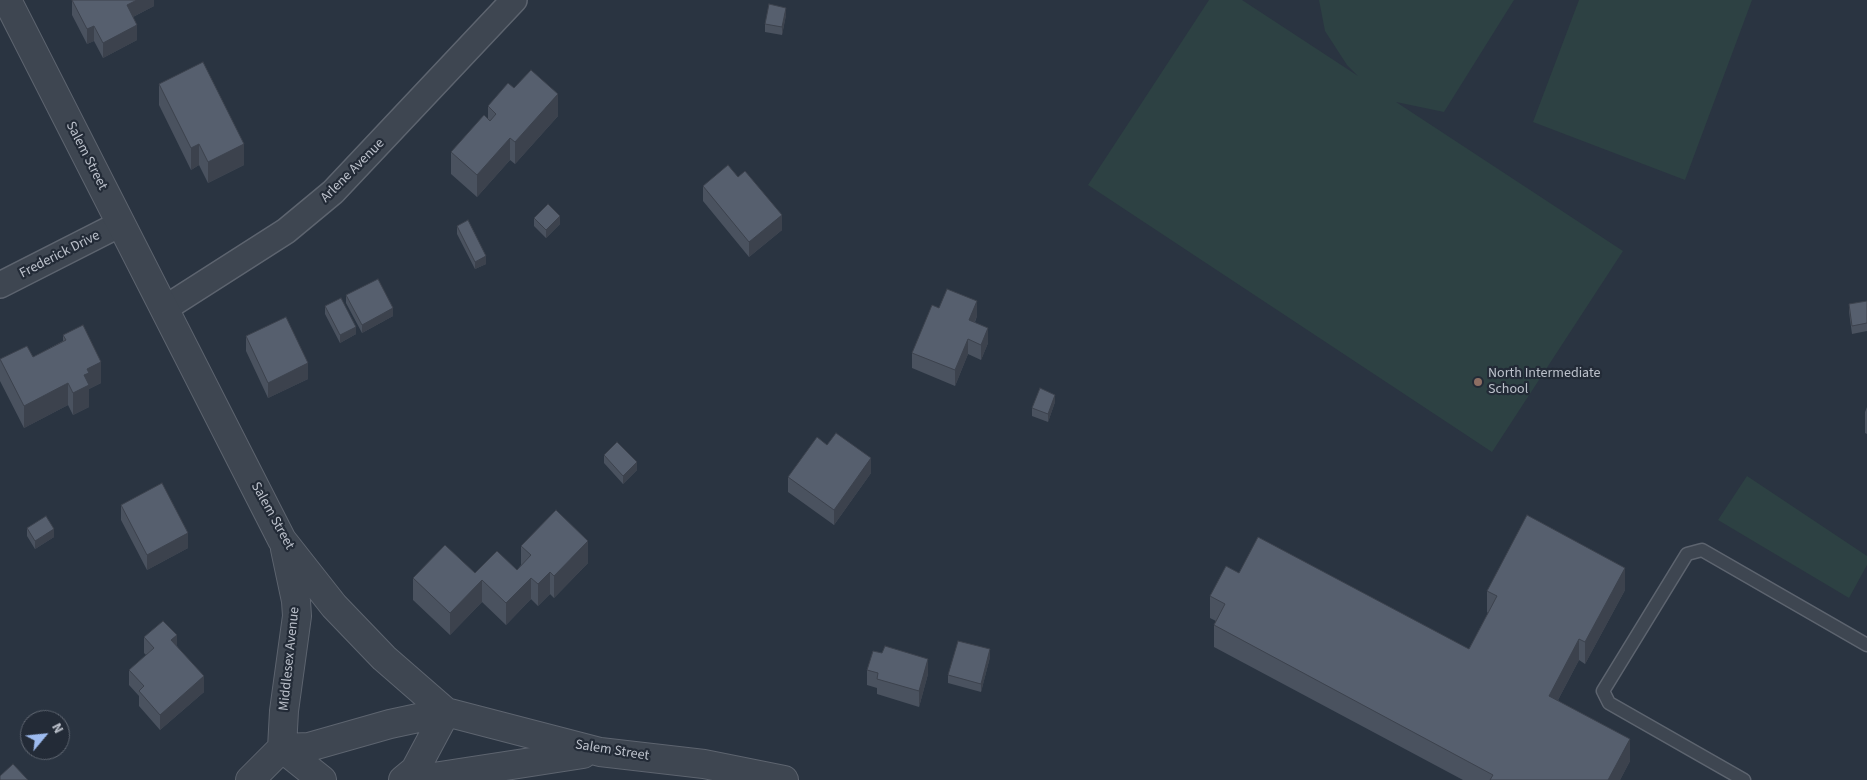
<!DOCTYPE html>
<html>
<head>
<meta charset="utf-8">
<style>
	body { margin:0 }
	#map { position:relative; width:1867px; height:780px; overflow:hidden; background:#2a3441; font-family:"Source Sans 3",sans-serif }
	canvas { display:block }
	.north { position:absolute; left:20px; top:710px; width:50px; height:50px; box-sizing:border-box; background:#232b37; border:1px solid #606772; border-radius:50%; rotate:62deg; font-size:14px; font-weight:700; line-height:20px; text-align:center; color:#bcc1cb }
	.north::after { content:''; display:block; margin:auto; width:18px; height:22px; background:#9dbbef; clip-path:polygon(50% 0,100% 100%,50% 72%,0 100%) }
</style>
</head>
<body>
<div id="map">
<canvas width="1867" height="780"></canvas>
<div class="north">N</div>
</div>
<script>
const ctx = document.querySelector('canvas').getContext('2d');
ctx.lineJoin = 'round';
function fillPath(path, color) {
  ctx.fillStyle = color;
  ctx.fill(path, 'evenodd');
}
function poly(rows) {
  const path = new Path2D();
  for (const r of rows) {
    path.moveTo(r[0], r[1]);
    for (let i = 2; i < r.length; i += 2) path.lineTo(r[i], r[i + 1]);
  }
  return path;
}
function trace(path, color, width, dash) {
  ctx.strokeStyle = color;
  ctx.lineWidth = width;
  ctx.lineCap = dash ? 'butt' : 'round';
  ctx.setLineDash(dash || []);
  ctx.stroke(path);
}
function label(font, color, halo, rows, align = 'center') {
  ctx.font = font + ' "Source Sans 3",sans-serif';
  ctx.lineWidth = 4.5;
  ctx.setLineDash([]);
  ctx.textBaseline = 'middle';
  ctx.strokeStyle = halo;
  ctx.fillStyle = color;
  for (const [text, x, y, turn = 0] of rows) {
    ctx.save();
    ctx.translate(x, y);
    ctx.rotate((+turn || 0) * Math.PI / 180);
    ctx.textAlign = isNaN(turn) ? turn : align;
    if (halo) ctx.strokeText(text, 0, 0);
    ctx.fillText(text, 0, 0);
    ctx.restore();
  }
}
fillPath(poly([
	[1209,0,1242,0,1358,76,1347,65,1325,31,1319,0,1514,0,1444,112,1396,102,1623,251,1492,452,1088,185],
	[1579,0,1752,0,1685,180,1533,122],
	[1747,476,1867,556,1867,565,1849,598,1718,520]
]), '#2d4143');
const service = poly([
	[1744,780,1609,703,1603,691,1687,554,1702,550,1867,645]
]);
const minor = poly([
	[0,285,120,224],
	[164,309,286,231,333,192,514,0]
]);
const tertiary = poly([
	[7,0,282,540,334,606,384,658,446,712,600,752,704,764,784,780],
	[282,748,309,747,390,724,446,712],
	[282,748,322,780],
	[250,780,282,748,284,711,297,616,296,601,285,549],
	[403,780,415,770,446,712],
	[414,780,583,754]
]);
trace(service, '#5d646f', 15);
trace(minor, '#5d646f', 28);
trace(tertiary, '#5d646f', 30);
trace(service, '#3e4651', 12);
trace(minor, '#3e4651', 25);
trace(tertiary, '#3e4651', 28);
fillPath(poly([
	[72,0,154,0,154,6,133,17,137,40,103,58,94,41,87,44,72,15],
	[786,15,782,35,765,32,765,24],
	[159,84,244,165,208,183,199,165,191,170,159,105],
	[514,88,558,116,515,164,510,160,477,197,451,174,451,152,488,118,488,106],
	[703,186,782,230,749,257,703,201],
	[534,218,560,224,546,238,534,226],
	[457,226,486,264,475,269,457,234],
	[346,295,393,316,362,333,346,303],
	[1867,301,1867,331,1852,334,1849,312,1849,304],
	[325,306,356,334,340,343,325,314],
	[939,308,977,316,975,322,988,343,981,360,968,354,955,386,912,368,912,353],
	[63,335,101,383,89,389,89,407,73,415,68,405,24,428,0,381,0,359,33,357,63,341],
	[246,336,308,379,268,398,246,351],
	[1055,402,1048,422,1032,416,1032,408],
	[1867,407,1867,434,1865,433,1865,412],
	[604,455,637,470,623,484,604,463],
	[871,473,834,525,788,492,788,477],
	[121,505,188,548,147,570,121,520],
	[27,528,54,537,35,549,27,536],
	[521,546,588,563,554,598,550,594,538,606,531,599,506,625,482,602,450,635,413,600,413,578,517,570,521,565],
	[1239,573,1469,649,1488,613,1487,612,1487,591,1625,590,1585,664,1579,660,1558,700,1630,761,1620,780,1463,780,1214,647,1214,625,1216,621,1210,618,1210,596],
	[144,637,177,646,204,692,160,730,139,706,139,696,129,685,129,670,146,655,144,653],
	[990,657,981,692,948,683,948,675],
	[867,670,928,674,919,707,877,694,877,688,867,685]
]), '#4a525f');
fillPath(poly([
	[137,0,154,0,154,6,127,20,127,5],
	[786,8,786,15,782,35,782,27],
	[137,25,137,40,103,58,103,43],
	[94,26,94,41,87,44,87,29],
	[558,94,558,116,515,164,515,142],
	[510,138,510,160,477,197,477,175],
	[199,144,199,165,191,170,191,148],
	[244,144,244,165,208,183,208,162],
	[782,215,782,230,749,257,749,242],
	[560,216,560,224,546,238,546,230],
	[486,256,486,264,475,269,475,262],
	[977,301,977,316,969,335,969,320],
	[393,308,393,316,362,333,362,325],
	[356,327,356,334,340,343,340,335],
	[988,328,988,343,981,360,981,345],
	[968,339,968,354,955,386,955,370],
	[101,362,101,383,89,389,89,407,73,415,73,393,84,375,87,369],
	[308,363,308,379,268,398,268,383],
	[68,383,68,405,24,428,24,406],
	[1055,395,1055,402,1048,422,1048,414],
	[871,458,871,473,834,525,834,510],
	[637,462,637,470,623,484,623,476],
	[54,529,54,537,35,549,35,541],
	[188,533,188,548,147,570,147,555],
	[588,541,588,563,554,598,554,576],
	[1625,568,1625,590,1585,664,1585,642],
	[550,572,550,594,538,606,538,584],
	[531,578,531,599,506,625,506,603],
	[482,580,482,602,450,635,450,613],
	[177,635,177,650,171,640],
	[1579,639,1579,660,1549,717,1549,696],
	[990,649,990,657,981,692,981,684],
	[928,659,928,674,919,707,919,691],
	[204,676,204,692,160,730,160,715],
	[1630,739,1630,761,1620,780,1608,780]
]), '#3c424d');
const building = poly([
	[72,0,137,0,127,5,137,25,103,43,94,26,87,29,72,0],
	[769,4,786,8,782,27,765,24,769,4],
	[203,62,244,144,208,162,199,144,191,148,159,84,203,62],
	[531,70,558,94,515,142,510,138,477,175,451,152,484,115,490,121,496,114,488,106,508,83,514,88,531,70],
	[728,165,738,177,745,171,782,215,749,242,703,186,728,165],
	[548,204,560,216,546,230,534,218,548,204],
	[468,220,486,256,475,262,457,226,468,220],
	[378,279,393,308,362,325,346,295,378,279],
	[947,289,977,301,969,320,988,328,981,345,968,339,955,370,912,353,932,305,939,308,947,289],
	[341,298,356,327,340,335,325,306,341,298],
	[1867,301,1867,323,1852,326,1849,304,1867,301],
	[286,317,308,363,268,383,246,336,286,317],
	[83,325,101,362,87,369,89,373,84,375,89,385,73,393,68,383,24,406,0,359,27,346,33,357,66,340,63,335,83,325],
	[1040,388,1055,395,1048,414,1032,408,1040,388],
	[836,433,871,458,834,510,788,477,817,437,827,445,836,433],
	[617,442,637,462,623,476,604,455,617,442],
	[162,483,188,533,147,555,121,505,162,483],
	[556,510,588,541,554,576,550,572,538,584,531,578,506,603,482,580,450,613,413,578,445,545,475,573,497,551,517,570,531,555,521,546,556,510],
	[1527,515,1625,568,1585,642,1579,639,1549,696,1630,739,1608,780,1490,780,1493,775,1214,625,1225,604,1210,596,1226,566,1239,573,1258,537,1469,649,1497,596,1487,591,1527,515],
	[46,516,54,529,35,541,27,528,46,516],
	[163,621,177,635,171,640,204,676,160,715,139,691,144,686,129,670,154,648,144,637,163,621],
	[958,641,990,649,981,684,948,675,958,641],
	[885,646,928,659,919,691,877,679,878,673,867,670,873,651,882,653,885,646],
	[13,764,28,780,0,780,0,776,13,764]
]);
fillPath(building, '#565f6e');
trace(building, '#3c424d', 1);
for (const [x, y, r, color] of [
	[1478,382,5,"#8d6e63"]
]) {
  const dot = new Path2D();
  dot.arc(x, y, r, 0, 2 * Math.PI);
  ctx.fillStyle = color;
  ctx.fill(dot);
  trace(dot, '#232b37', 2);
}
label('14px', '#bcc1cb', '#232b37', [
	["Salem Street",86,156,63],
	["Arlene Avenue",353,171,-45],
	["Frederick Drive",60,255,-27],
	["Salem Street",272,516,61],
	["Middlesex Avenue",290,659,-84],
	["Salem Street",612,751,9]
]);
label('14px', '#bcc1cb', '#232b37', [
	["North Intermediate",1488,374],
	["School",1488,390]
], 'left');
</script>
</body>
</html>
